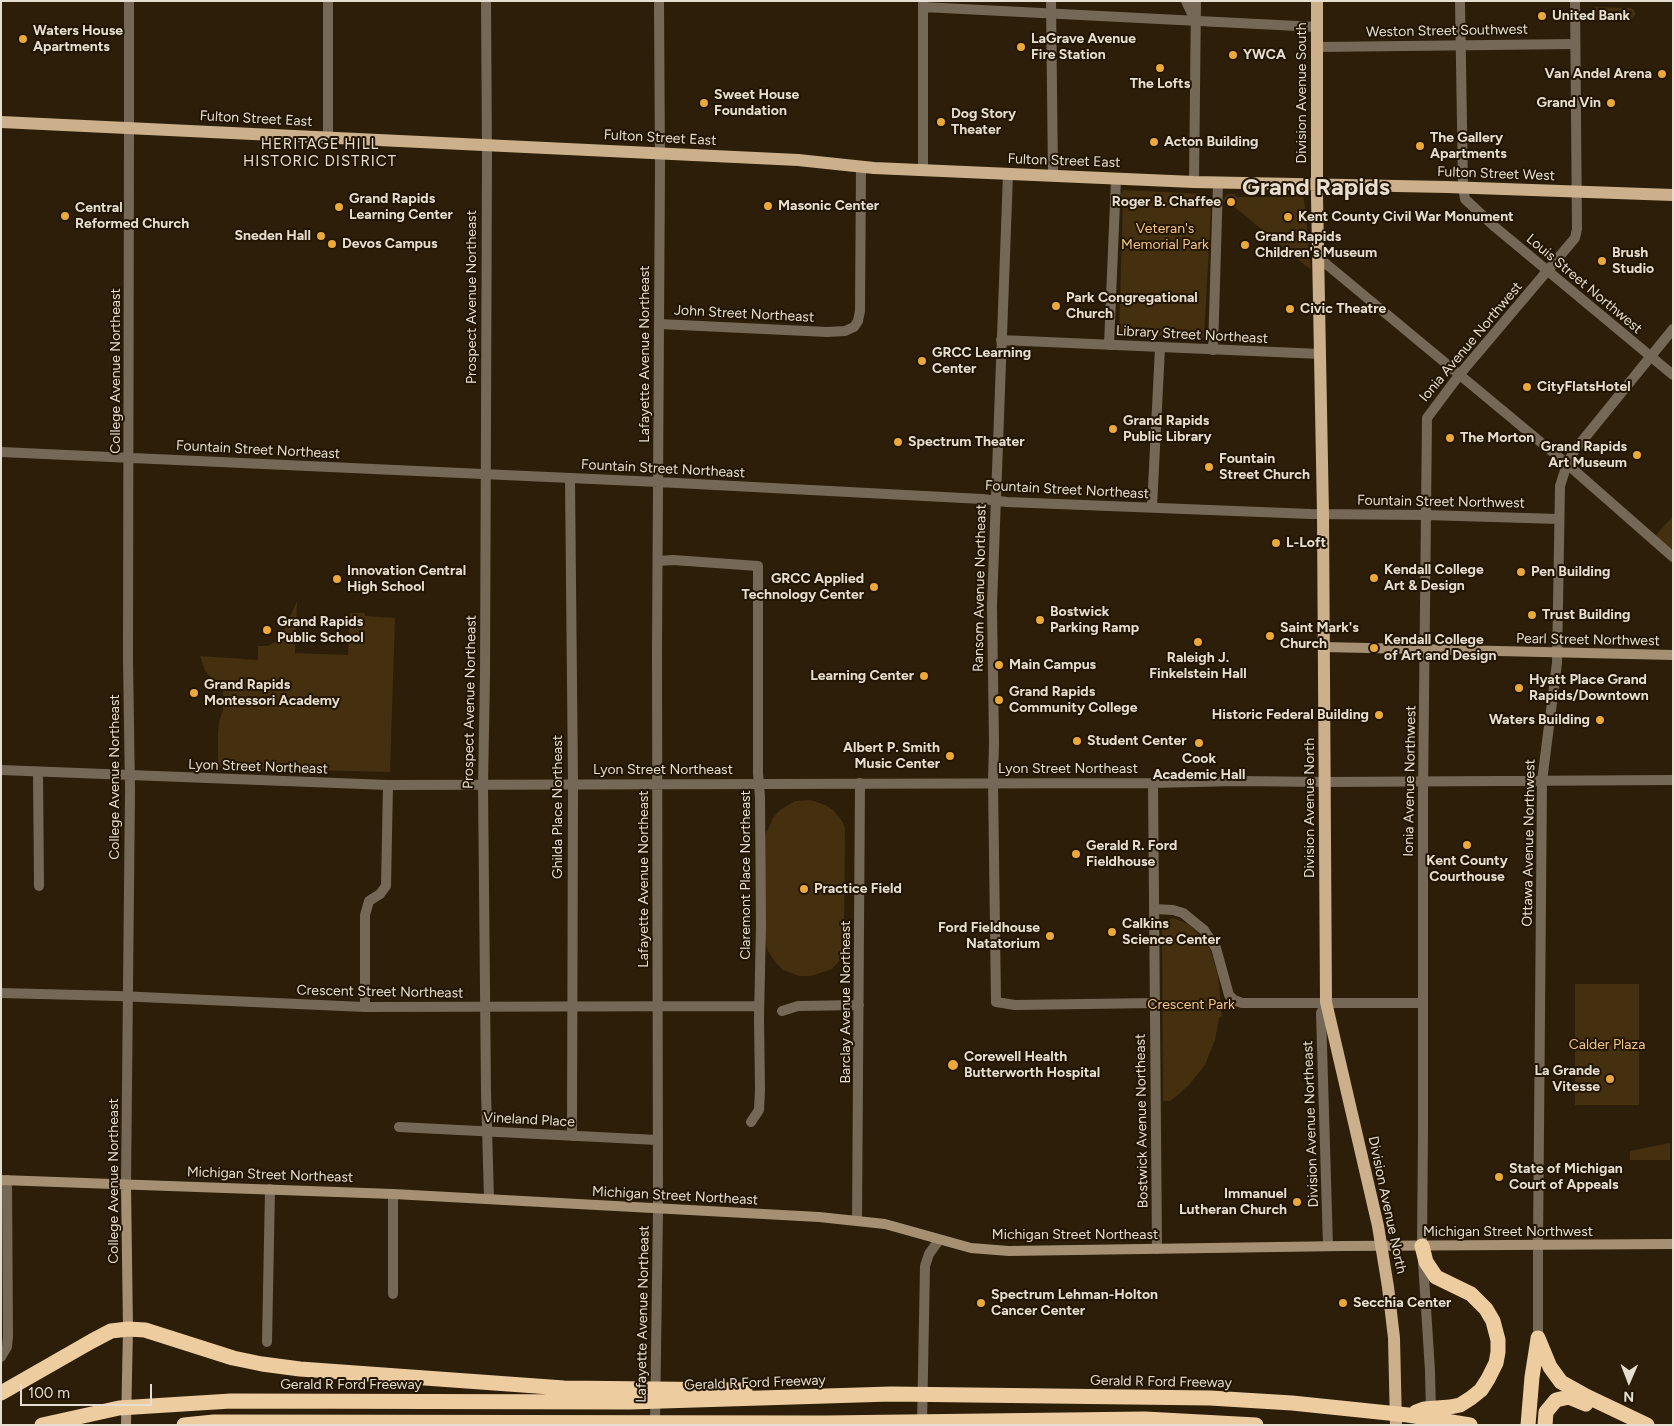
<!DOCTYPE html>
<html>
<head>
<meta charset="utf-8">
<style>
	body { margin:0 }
	#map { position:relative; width:1674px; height:1426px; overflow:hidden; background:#2c1e09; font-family:Figtree,sans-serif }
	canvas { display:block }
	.frame { position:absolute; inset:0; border:2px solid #e7ddd1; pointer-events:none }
	.north { position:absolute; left:1604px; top:1356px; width:50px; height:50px; -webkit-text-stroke:4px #221502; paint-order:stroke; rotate:181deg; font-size:14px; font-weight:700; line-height:20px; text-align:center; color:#e7ddd1 }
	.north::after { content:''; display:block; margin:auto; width:18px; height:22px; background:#e7ddd1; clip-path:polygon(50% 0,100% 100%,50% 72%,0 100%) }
	.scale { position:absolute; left:20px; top:1384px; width:132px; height:22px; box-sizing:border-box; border:2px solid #e7ddd1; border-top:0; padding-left:6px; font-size:15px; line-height:18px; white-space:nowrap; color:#e7ddd1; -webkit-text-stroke:4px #221502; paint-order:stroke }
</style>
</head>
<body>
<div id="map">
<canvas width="1674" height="1426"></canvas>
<div class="frame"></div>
<div class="north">N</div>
<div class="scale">100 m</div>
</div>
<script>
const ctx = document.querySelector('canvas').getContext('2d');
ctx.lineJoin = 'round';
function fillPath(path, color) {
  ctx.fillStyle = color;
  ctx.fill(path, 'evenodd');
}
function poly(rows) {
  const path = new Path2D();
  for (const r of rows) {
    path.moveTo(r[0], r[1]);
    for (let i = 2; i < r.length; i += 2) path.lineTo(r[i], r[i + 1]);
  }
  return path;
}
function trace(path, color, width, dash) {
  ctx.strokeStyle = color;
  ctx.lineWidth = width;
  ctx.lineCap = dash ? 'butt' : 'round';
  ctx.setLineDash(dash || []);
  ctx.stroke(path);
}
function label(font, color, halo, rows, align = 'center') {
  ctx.font = font + ' Figtree,sans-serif';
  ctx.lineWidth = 4;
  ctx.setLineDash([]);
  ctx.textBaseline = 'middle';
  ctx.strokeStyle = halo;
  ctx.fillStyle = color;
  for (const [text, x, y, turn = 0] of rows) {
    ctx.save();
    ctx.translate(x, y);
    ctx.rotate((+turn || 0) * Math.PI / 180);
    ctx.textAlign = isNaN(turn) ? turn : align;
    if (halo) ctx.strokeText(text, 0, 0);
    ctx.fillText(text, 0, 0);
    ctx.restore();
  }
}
fillPath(poly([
	[1595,7,1631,8,1634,10,1636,14,1631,20,1596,20,1592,18,1590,13],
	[1124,190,1204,194,1208,198,1211,211,1204,338,1119,334,1123,200,1120,198,1121,193],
	[1227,194,1235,194,1237,197,1282,197,1285,194,1300,195,1303,197,1305,205,1311,270,1237,209,1224,202,1223,199],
	[1673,516,1673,551,1655,536],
	[297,601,295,653,348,655,350,613,365,613,365,616,395,618,390,772,218,768,218,733,219,722,223,710,223,684,212,678,205,671,200,656,258,660,258,646,268,646,280,639],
	[811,800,825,805,833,810,842,821,845,828,844,952,841,959,832,969,811,976,799,976,783,970,776,963,768,951,765,942,765,836,773,818,780,810,795,801],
	[1173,918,1188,924,1197,932,1210,949,1218,975,1222,1016,1219,1018,1215,1040,1205,1065,1189,1085,1179,1094,1170,1101,1163,1101,1162,928,1164,922],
	[1575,984,1639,984,1639,1105,1575,1105],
	[1670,1143,1670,1160,1630,1160,1630,1151]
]), '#442f0f');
trace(poly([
	[129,1,129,128],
	[328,1,328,138],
	[486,1,487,157,485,675,483,785,486,1092,489,1199],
	[1051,1,1053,176],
	[1186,1,1194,18],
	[1318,47,1575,44],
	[1194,182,1196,1],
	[1463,187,1465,199,1495,227,1673,375],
	[1319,258,1567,464,1673,557],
	[659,324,827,332,845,331,854,327,858,321,860,311,861,166],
	[1213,350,1218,183],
	[570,479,573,784,572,1136],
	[658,561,673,560,758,566,758,773,760,797,761,925,759,1018,760,1090,759,1110,751,1122],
	[38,772,39,886],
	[993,782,996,1002,1015,1005,1155,1003],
	[1154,909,1173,910,1183,913,1204,930,1216,948,1229,995,1234,1000,1242,1003,1423,1003],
	[1,993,118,996,365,1007,759,1006],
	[1326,1002,1321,1013,1328,1246],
	[365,1007,365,915,369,901,380,894,386,886,388,785],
	[782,1011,798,1006,859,1005],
	[399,1127,657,1140],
	[857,1221,860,783],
	[393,1294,393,1194],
	[267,1342,270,1189],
	[1,1357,7,1347,8,1336,7,1180]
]), '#756857', 10);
trace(poly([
	[1460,1,1463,187],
	[923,2,923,170],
	[923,7,1317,27],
	[1001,340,1321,354],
	[1109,345,1116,179],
	[1,452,658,482,982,499,1007,502,1311,514,1426,515,1559,519],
	[1152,507,1160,348],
	[1,770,388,785,1153,783,1238,781,1325,782,1673,780],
	[993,782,994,743,992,605,1008,174],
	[1153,783,1157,1249],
	[126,1185,130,789,128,660,129,128],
	[1538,1338,1538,1245,1542,781,1557,663,1560,486,1567,464,1574,451,1673,329],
	[1431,1414,1430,1371,1422,1246,1423,1132,1423,794,1427,418,1460,374,1575,238,1577,229,1575,1],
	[655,1425,658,1209,657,648,660,165,659,1],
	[922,1425,925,1266,929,1254,939,1240]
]), '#756857', 10);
trace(poly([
	[1324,647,1673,655],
	[1,1180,393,1194,819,1217,885,1224,971,1248,1009,1251,1344,1246,1673,1244],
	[126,1425,128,1329,126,1185]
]), '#a59074', 10);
trace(poly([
	[1317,1,1317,197,1323,514,1326,1002,1378,1226,1388,1287,1394,1338,1396,1425],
	[1,122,798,160,874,168,1194,182,1447,187,1673,195]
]), '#cbb08b', 12);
trace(poly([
	[1538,1338,1550,1367,1561,1382,1586,1396,1647,1425],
	[1,1393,92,1341,111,1331,128,1329,145,1330,233,1358,262,1364,300,1369,564,1388,745,1390],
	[1416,1412,1424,1409,1450,1407,1460,1405,1471,1398,1481,1390,1488,1379,1496,1363,1498,1352,1498,1340,1493,1321,1486,1309,1471,1294,1436,1277,1426,1262,1422,1246],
	[42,1425,119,1408,231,1401,630,1402,891,1394,1210,1398,1292,1403,1408,1415,1470,1425],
	[184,1425,214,1422,825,1423,1145,1419,1256,1425],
	[1528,1425,1532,1377,1538,1339],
	[1545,1425,1546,1412,1556,1400,1569,1397,1586,1404]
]), '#edcca0', 15);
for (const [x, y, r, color] of [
	[1542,16,5,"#eca93b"],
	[23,39,5,"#eca93b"],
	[1021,47,5,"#eca93b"],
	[1233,55,5,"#eca93b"],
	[1160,68,5,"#eca93b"],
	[1662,74,5,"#eca93b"],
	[704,103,5,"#eca93b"],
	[1611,103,5,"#eca93b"],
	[941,122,5,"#eca93b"],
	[1154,142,5,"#eca93b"],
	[1420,146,5,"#eca93b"],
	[1231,202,5,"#eca93b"],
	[768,206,5,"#eca93b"],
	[339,207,5,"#eca93b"],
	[65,216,5,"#eca93b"],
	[1288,217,5,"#eca93b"],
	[321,236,5,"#eca93b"],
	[332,244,5,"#eca93b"],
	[1245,245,5,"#eca93b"],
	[1602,261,5,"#eca93b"],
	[1056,306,5,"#eca93b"],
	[1290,309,5,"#eca93b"],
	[922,361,5,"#eca93b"],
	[1527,387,5,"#eca93b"],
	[1113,429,5,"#eca93b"],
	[1450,438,5,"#eca93b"],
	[898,442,5,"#eca93b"],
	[1637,455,5,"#eca93b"],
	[1209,467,5,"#eca93b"],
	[1276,543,5,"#eca93b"],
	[1521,572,5,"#eca93b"],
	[1374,578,5,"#eca93b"],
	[337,579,5,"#eca93b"],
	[874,587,5,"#eca93b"],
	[1532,615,5,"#eca93b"],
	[1040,620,5,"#eca93b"],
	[267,630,5,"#eca93b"],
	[1270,636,5,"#eca93b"],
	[1198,642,5,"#eca93b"],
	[1374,648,5,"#eca93b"],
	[999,665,5,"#eca93b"],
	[924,676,5,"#eca93b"],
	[1519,688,5,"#eca93b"],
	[194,693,5,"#eca93b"],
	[999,700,5,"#eca93b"],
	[1379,715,5,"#eca93b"],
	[1600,720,5,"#eca93b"],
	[1077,741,5,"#eca93b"],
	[1199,743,5,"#eca93b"],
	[950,756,5,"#eca93b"],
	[1467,845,5,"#eca93b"],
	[1076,854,5,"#eca93b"],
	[804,889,5,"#eca93b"],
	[1112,932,5,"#eca93b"],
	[1050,936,5,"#eca93b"],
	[953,1065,6,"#eca93b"],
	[1610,1079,5,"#eca93b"],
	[1499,1177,5,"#eca93b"],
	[1297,1202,5,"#eca93b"],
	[981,1303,5,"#eca93b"],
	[1343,1303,5,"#eca93b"]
]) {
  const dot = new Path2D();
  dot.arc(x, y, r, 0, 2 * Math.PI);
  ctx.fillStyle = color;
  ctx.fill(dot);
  trace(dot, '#221502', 2);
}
label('bold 14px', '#e7ddd1', '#221502', [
	["United Bank",1552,16],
	["Waters House",33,31],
	["Apartments",33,47],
	["LaGrave Avenue",1031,39],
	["Fire Station",1031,55],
	["YWCA",1243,55],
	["Van Andel Arena",1652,74,"right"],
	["The Lofts",1160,84,"center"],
	["Sweet House",714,95],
	["Foundation",714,111],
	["Grand Vin",1601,103,"right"],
	["Dog Story",951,114],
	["Theater",951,130],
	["The Gallery",1430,138],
	["Apartments",1430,154],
	["Acton Building",1164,142],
	["Grand Rapids",349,199],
	["Learning Center",349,215],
	["Roger B. Chaffee",1221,202,"right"],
	["Masonic Center",778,206],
	["Central",75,208],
	["Reformed Church",75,224],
	["Kent County Civil War Monument",1298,217],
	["Sneden Hall",311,236,"right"],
	["Grand Rapids",1255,237],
	["Children's Museum",1255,253],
	["Devos Campus",342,244],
	["Brush",1612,253],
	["Studio",1612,269],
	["Park Congregational",1066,298],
	["Church",1066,314],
	["Civic Theatre",1300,309],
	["GRCC Learning",932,353],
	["Center",932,369],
	["CityFlatsHotel",1537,387],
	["Grand Rapids",1123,421],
	["Public Library",1123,437],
	["The Morton",1460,438],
	["Spectrum Theater",908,442],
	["Grand Rapids",1627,447,"right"],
	["Art Museum",1627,463,"right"],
	["Fountain",1219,459],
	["Street Church",1219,475],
	["L-Loft",1286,543],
	["Kendall College",1384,570],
	["Art & Design",1384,586],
	["Innovation Central",347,571],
	["High School",347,587],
	["Pen Building",1531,572],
	["GRCC Applied",864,579,"right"],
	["Technology Center",864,595,"right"],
	["Bostwick",1050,612],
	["Parking Ramp",1050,628],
	["Trust Building",1542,615],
	["Grand Rapids",277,622],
	["Public School",277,638],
	["Saint Mark's",1280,628],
	["Church",1280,644],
	["Kendall College",1384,640],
	["of Art and Design",1384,656],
	["Raleigh J.",1198,658,"center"],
	["Finkelstein Hall",1198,674,"center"],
	["Main Campus",1009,665],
	["Learning Center",914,676,"right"],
	["Hyatt Place Grand",1529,680],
	["Rapids/Downtown",1529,696],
	["Grand Rapids",204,685],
	["Montessori Academy",204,701],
	["Grand Rapids",1009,692],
	["Community College",1009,708],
	["Historic Federal Building",1369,715,"right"],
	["Waters Building",1590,720,"right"],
	["Student Center",1087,741],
	["Albert P. Smith",940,748,"right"],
	["Music Center",940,764,"right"],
	["Cook",1199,759,"center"],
	["Academic Hall",1199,775,"center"],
	["Gerald R. Ford",1086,846],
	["Fieldhouse",1086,862],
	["Kent County",1467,861,"center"],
	["Courthouse",1467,877,"center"],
	["Practice Field",814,889],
	["Calkins",1122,924],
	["Science Center",1122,940],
	["Ford Fieldhouse",1040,928,"right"],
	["Natatorium",1040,944,"right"],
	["Corewell Health",964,1057],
	["Butterworth Hospital",964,1073],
	["La Grande",1600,1071,"right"],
	["Vitesse",1600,1087,"right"],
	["State of Michigan",1509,1169],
	["Court of Appeals",1509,1185],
	["Immanuel",1287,1194,"right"],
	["Lutheran Church",1287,1210,"right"],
	["Spectrum Lehman-Holton",991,1295],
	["Cancer Center",991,1311],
	["Secchia Center",1353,1303]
], 'left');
label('14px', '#e7ddd1', '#221502', [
	["Weston Street Southwest",1447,31,-1],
	["Division Avenue South",1302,93,-90],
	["Fulton Street East",256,119,3],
	["Fulton Street East",660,138,3],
	["Fulton Street East",1064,161,2],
	["Fulton Street West",1496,174,2],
	["Louis Street Northwest",1584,284,40],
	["Prospect Avenue Northeast",472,297,-90],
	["John Street Northeast",744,314,3],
	["Library Street Northeast",1192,335,3],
	["Ionia Avenue Northwest",1471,342,-50],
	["Lafayette Avenue Northeast",645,354,-90],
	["College Avenue Northeast",116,371,-90],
	["Fountain Street Northeast",258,450,3],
	["Fountain Street Northeast",663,469,3],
	["Fountain Street Northeast",1067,490,3],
	["Fountain Street Northwest",1441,502,1],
	["Ransom Avenue Northeast",980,588,-89],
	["Pearl Street Northwest",1588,640,1],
	["Prospect Avenue Northeast",470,702,-89],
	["Lyon Street Northeast",258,767,2],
	["Lyon Street Northeast",1068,769],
	["Lyon Street Northeast",663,770],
	["College Avenue Northeast",115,777,-90],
	["Ionia Avenue Northwest",1410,781,-89],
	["Ghilda Place Northeast",558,807,-90],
	["Division Avenue North",1310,808,-90],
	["Ottawa Avenue Northwest",1529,843,-89],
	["Claremont Place Northeast",746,875,-90],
	["Lafayette Avenue Northeast",644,879,-90],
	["Crescent Street Northeast",380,992,1],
	["Barclay Avenue Northeast",846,1002,-90],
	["Vineland Place",529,1120,3],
	["Bostwick Avenue Northeast",1142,1121,-91],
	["Division Avenue Northeast",1311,1124,-92],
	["Michigan Street Northeast",270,1175,2],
	["College Avenue Northeast",114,1181,-90],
	["Michigan Street Northeast",675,1196,3],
	["Division Avenue North",1387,1205,78],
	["Michigan Street Northwest",1508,1232],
	["Michigan Street Northeast",1075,1235],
	["Lafayette Avenue Northeast",643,1314,-89],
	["Gerald R Ford Freeway",1161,1382,1],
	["Gerald R Ford Freeway",755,1383,-2],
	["Gerald R Ford Freeway",351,1385]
]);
label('14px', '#f5c685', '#221502', [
	["Veteran's",1165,229],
	["Memorial Park",1165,245],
	["Crescent Park",1191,1005],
	["Calder Plaza",1607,1045]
]);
ctx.letterSpacing = '1px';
label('15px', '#e7ddd1', '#221502', [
	["HERITAGE HILL",320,145],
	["HISTORIC DISTRICT",320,162]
]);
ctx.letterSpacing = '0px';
label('bold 24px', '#e7ddd1', '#221502', [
	["Grand Rapids",1316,188]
]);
</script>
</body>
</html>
